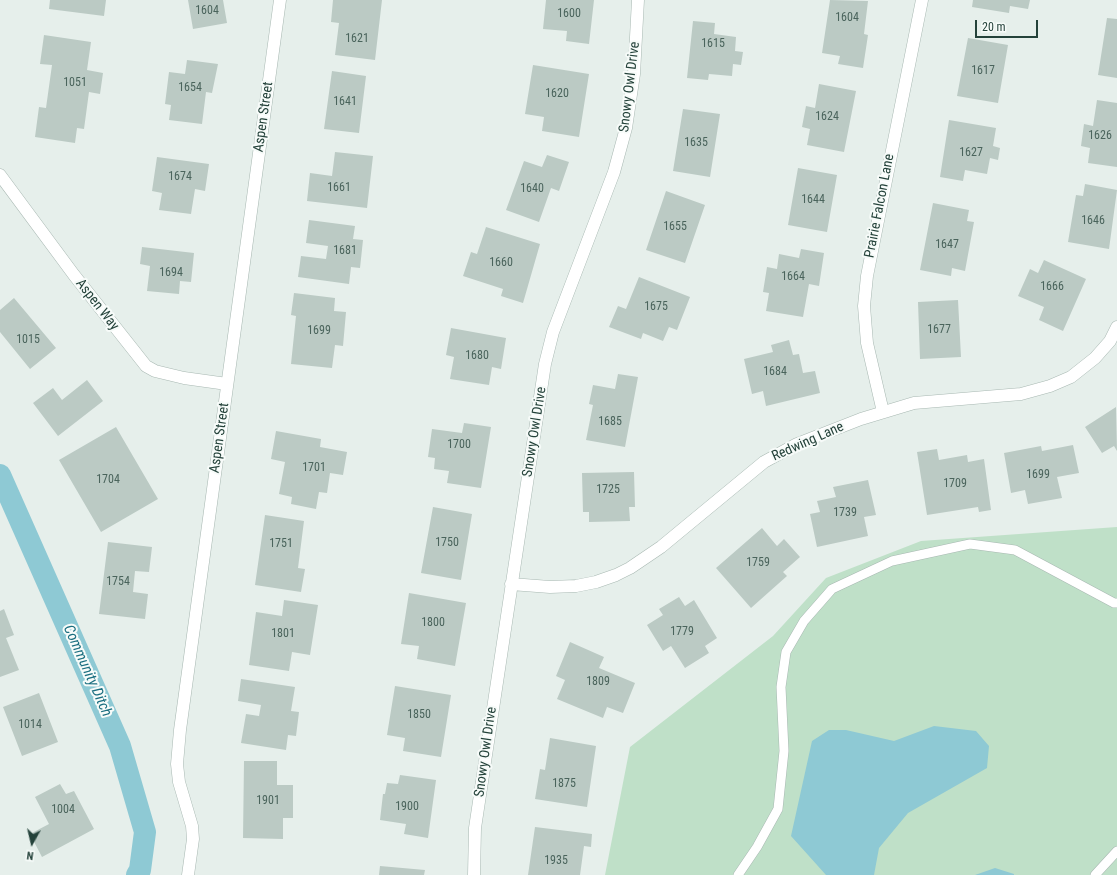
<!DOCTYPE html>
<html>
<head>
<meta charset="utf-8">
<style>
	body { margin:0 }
	#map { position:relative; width:1117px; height:875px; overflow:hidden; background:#e6efeb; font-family:"Roboto Condensed",sans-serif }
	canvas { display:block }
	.north { position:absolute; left:12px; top:823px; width:40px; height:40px; -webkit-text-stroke:3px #f7fbf9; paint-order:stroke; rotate:188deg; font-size:11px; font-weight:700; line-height:16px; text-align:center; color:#24423a }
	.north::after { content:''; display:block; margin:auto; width:14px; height:18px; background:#24423a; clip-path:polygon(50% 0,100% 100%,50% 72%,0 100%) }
	.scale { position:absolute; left:975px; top:20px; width:63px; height:18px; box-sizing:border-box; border:2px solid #24423a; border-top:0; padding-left:5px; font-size:12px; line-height:14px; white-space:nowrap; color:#24423a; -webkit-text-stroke:3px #f7fbf9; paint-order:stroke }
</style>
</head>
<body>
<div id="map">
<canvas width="1117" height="875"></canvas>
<div class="north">N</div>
<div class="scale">20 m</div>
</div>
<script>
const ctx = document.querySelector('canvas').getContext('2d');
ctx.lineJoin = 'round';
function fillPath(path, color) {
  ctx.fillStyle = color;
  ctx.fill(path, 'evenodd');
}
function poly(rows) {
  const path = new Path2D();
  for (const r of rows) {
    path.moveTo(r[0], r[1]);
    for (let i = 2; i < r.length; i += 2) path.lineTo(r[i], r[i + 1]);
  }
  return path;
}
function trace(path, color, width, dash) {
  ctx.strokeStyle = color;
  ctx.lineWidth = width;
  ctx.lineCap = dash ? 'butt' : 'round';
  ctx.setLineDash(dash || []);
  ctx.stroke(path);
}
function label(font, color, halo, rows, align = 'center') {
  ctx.font = font + ' "Roboto Condensed",sans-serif';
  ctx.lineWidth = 4;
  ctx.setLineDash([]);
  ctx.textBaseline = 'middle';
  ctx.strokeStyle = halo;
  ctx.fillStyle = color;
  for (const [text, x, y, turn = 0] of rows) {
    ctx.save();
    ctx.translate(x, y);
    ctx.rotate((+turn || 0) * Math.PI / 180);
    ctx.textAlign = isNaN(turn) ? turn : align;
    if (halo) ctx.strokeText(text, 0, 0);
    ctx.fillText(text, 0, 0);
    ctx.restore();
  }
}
fillPath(poly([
	[1117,527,1117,875,605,875,630,747,773,636,826,578,921,541]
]), '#bfe0c8');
fillPath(poly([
	[934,726,976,731,989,746,987,768,908,813,879,848,874,875,826,875,791,836,812,741,829,730,846,730,894,741],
	[995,868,1014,874,1014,875,975,875]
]), '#8ec9d4');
trace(poly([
	[0,475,120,746,145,832,140,870,137,875]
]), '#8ec9d4', 22);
fillPath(poly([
	[50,0,106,0,104,16,49,9],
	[188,0,223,0,227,23,193,29],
	[333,0,382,0,375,60,335,55,339,23,331,22],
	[546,0,594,0,589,44,566,41,567,31,543,29],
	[830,0,868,1,864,34,868,35,863,68,838,64,840,56,822,53],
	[973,0,1030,0,1028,9,1010,6,1009,13,972,7],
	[1107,18,1117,19,1117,78,1098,75],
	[693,21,715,23,714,34,736,37,735,51,743,52,741,65,733,64,732,76,709,74,708,80,687,78],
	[44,35,91,42,87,70,103,73,100,94,89,92,84,129,77,128,75,143,35,137,39,107,46,108,52,65,40,64],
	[968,38,1008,45,998,103,957,96],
	[187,60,218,64,212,93,206,92,202,124,169,120,171,105,165,104,169,72,185,74],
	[533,65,589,74,579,137,542,131,544,117,525,114],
	[332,71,366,76,359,133,324,129],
	[819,84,856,91,844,152,807,145,810,129,802,127,806,106,815,108],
	[1097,100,1117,103,1117,167,1088,163,1090,148,1081,146,1084,124,1093,126],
	[683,109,720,114,710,177,673,171],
	[949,120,996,128,993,146,1000,148,998,160,990,158,987,174,965,170,963,181,940,177],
	[335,152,373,156,367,208,307,201,310,173,332,176],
	[547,155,569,162,559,191,551,188,539,222,506,210,524,161,542,167],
	[157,157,209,164,205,191,195,189,191,214,159,210,162,193,152,191],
	[798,168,837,175,827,232,788,225],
	[1085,184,1117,190,1109,249,1068,242,1076,195,1083,196],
	[666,191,705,205,685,263,646,250],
	[933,203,969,210,967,221,974,222,965,271,952,268,951,276,920,270],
	[309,220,355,226,353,239,363,240,360,268,351,267,349,284,298,277,301,256,326,259,328,246,306,243],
	[486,227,540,244,523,303,501,296,503,289,463,276,471,252,477,254],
	[142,247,194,253,191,282,180,281,179,294,147,291,150,266,140,264],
	[801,249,824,253,819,286,809,284,803,317,766,311,769,293,763,292,767,267,777,269,779,254,799,258],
	[1044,260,1086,279,1063,331,1039,320,1044,307,1018,296,1030,269,1038,273],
	[639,277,690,297,677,330,669,327,663,341,643,333,641,339,609,327,618,306,626,309],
	[294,293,335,298,334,311,346,312,343,346,335,345,332,368,291,364,296,316,291,315],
	[14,298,56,348,30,369,0,332,0,310],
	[958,300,961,357,920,359,918,302],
	[451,328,506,338,501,369,492,367,489,385,450,379,454,357,446,355],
	[789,340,793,355,799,354,803,373,815,371,820,393,766,406,763,391,752,394,744,359,773,352,771,345],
	[618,374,638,377,625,447,586,440,593,405,589,404,593,385,615,389],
	[87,380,103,401,58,436,33,403,53,388,62,400],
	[1116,407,1117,451,1114,446,1102,453,1085,427],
	[464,423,491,427,481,488,447,483,449,471,434,469,435,458,428,457,432,429,462,433],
	[116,427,158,499,101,532,59,460],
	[276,431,321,439,320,447,347,452,343,475,330,473,327,493,319,492,316,509,291,504,292,497,279,494,285,462,271,459],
	[1073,445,1079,473,1057,477,1062,498,1028,504,1025,490,1011,493,1004,453,1041,446,1042,451],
	[937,449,939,460,967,455,968,462,984,459,991,510,979,512,978,507,927,515,917,452],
	[634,472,635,507,629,507,630,521,589,522,589,512,583,512,582,473],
	[868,480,876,515,864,517,868,536,817,547,810,514,820,512,817,501,836,497,833,487],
	[433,507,472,514,461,580,421,573],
	[265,515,304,521,298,568,305,569,301,592,255,585],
	[762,528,777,546,784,539,800,557,783,572,787,576,751,608,716,568],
	[108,542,152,547,149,572,135,571,133,592,148,594,145,619,99,614],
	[409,593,466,603,455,666,417,659,419,646,401,644],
	[679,597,685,606,694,600,717,638,705,646,709,653,685,668,671,646,663,651,647,625,663,615,659,609],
	[284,600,318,605,310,655,292,652,289,671,249,665,256,612,282,616],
	[4,609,14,635,6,638,19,670,0,677,0,611],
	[570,642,604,657,599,668,635,683,623,713,607,707,603,718,557,699,565,680,556,676],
	[241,679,295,687,291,711,299,712,296,736,288,735,286,750,241,743,246,714,259,716,261,705,238,701],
	[395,686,451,695,441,757,403,751,405,738,387,735],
	[39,693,58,742,22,756,3,707],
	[550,738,596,746,587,807,535,799,540,769,545,770],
	[244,761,277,761,277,785,293,785,293,818,283,818,283,839,243,838],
	[400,775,436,780,428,838,404,834,406,824,380,820,383,794,385,794,387,783,398,784],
	[60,784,66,794,74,791,94,829,42,857,30,834,49,824,35,797],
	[535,827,592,834,591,847,584,846,580,875,528,875],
	[380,866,425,870,424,875,379,875]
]), '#bbcac4');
const lane = poly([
	[738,875,757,847,778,809,784,751,781,687,786,652,804,621,832,589,892,561,970,544,1015,550,1114,603,1117,603],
	[1095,875,1117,851]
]);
const street = poly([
	[0,175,74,275,146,366,155,371,184,378,227,384],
	[883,412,867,343,864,306,867,276,922,0],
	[511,584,550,587,576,586,596,582,616,575,630,568,661,547,764,462,797,444,861,419,914,403,1021,394,1050,386,1071,377,1095,358,1110,341,1117,327],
	[188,875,193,839,192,826,179,782,177,764,180,730,280,0],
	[474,875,475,828,545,364,553,332,614,172,626,128,634,74,638,0]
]);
trace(lane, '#a8b8b2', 10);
trace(street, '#a8b8b2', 13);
trace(lane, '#fff', 9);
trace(street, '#fff', 12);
label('12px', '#4a645c', null, [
	["1604",207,11],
	["1600",569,14],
	["1604",847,18],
	["1621",357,39],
	["1615",713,44],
	["1617",983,71],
	["1051",75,83],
	["1654",190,88],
	["1620",557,94],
	["1641",345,102],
	["1624",827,117],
	["1626",1100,136],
	["1635",696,143],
	["1627",971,153],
	["1674",180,177],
	["1661",339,188],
	["1640",532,189],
	["1644",813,200],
	["1646",1093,221],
	["1655",675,227],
	["1647",947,245],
	["1681",345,251],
	["1660",501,263],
	["1694",171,273],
	["1664",793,277],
	["1666",1052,287],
	["1675",656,307],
	["1677",939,330],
	["1699",319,331],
	["1015",28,340],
	["1680",477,356],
	["1684",775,372],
	["1685",610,422],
	["1700",459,445],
	["1701",314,468],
	["1699",1038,475],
	["1704",108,480],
	["1709",955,484],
	["1725",608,490],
	["1739",845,513],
	["1750",447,543],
	["1751",281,544],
	["1759",758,563],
	["1754",118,582],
	["1800",433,623],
	["1779",682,632],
	["1801",283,634],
	["1809",598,682],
	["1850",419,715],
	["1014",30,725],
	["1875",564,784],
	["1901",268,801],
	["1900",407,807],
	["1004",63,810],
	["1935",556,861]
]);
label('14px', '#24423a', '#f7fbf9', [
	["Snowy Owl Drive",630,87,-83],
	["Aspen Street",264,117,-82],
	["Prairie Falcon Lane",880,206,-79],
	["Aspen Way",97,305,52],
	["Snowy Owl Drive",535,432,-81],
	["Aspen Street",220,438,-82],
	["Redwing Lane",808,442,-24],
	["Snowy Owl Drive",486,752,-82]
]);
label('italic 15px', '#1c6f80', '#f7fbf9', [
	["Community Ditch",87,671,66]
]);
</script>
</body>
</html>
